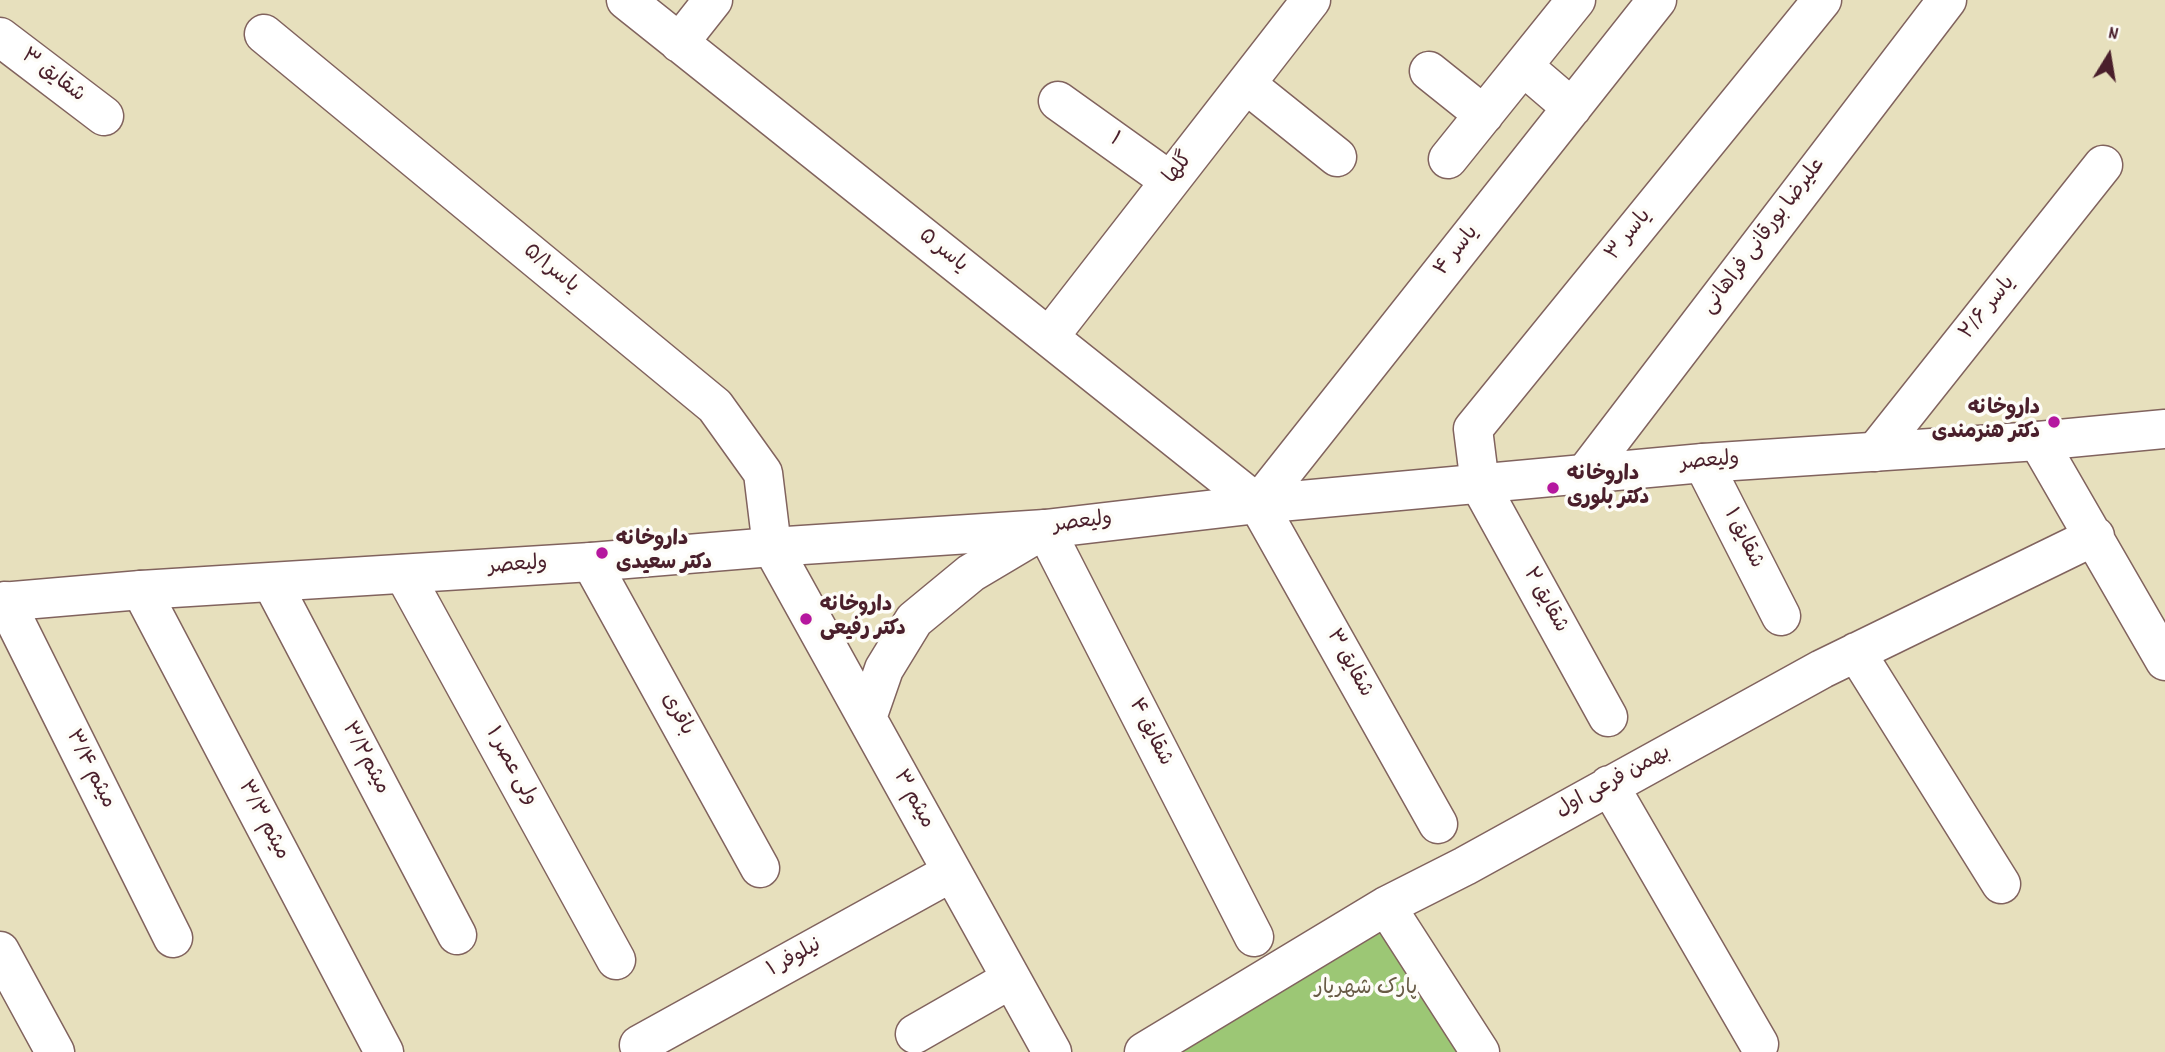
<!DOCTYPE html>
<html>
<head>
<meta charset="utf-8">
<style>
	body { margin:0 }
	#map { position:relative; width:2165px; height:1052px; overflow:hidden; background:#e7e0bd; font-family:Dekko,sans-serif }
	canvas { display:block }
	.north { position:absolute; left:2074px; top:21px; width:70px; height:70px; -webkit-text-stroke:5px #fdfcf7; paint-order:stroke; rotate:11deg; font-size:19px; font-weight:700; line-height:28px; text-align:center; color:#4a1f2b }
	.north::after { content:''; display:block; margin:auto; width:24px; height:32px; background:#4a1f2b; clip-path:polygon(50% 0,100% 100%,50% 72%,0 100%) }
</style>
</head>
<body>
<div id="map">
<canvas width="2165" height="1052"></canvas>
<div class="north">N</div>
</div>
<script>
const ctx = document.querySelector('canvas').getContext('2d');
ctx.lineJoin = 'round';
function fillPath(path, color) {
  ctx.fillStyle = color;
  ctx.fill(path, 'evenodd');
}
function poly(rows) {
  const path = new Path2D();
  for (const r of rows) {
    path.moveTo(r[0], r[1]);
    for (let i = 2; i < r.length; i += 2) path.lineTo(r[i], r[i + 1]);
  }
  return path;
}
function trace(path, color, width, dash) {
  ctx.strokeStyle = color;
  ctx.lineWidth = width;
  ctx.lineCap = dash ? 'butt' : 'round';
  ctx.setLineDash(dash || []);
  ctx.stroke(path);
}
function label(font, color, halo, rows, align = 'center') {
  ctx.font = font + ' Dekko,"Playpen Sans Arabic",sans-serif';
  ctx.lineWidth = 7;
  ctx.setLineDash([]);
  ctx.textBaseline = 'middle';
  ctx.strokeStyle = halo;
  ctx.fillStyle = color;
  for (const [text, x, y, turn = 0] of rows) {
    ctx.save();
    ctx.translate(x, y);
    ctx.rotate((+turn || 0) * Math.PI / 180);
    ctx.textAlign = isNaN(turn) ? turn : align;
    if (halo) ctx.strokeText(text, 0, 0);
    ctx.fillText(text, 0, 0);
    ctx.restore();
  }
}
fillPath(poly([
	[1386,906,1480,1052,1144,1052]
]), '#9cc775');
const minor = poly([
	[626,0,1258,504,1438,824],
	[264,34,715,406,763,473,772,547,1052,1052],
	[0,37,104,116],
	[679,43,713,0],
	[1523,66,1572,108],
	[1429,71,1484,115],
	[1246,84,1337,157],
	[1058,101,1170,181],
	[1448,159,1576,0],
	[1049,337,1311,0],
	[2038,441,2165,661],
	[1875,452,2103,165],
	[1703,463,1781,616],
	[1584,475,1947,0],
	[1258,504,1657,0],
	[591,562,760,868],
	[404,574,616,960],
	[272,583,457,935],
	[141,590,384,1052],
	[5,601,173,938],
	[1856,652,2001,884],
	[1608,717,1480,485,1473,429,1822,0],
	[867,718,884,669,914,620,971,573,1045,529,1254,937],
	[1609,785,1759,1044],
	[1386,906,1480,1052],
	[0,951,55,1052],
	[915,1034,1011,979],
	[643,1052,639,1045,952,872],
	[1144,1052,1386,906,1465,866,1822,669,2095,536]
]);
const major = poly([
	[0,602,141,590,591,562,772,547,1045,529,1258,504,1703,463,2038,441,2165,429]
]);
trace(minor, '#81635e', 41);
trace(major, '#81635e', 41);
trace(minor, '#fff', 38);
trace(major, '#fff', 38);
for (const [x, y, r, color] of [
	[2054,422,7,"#b5179e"],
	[1553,488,7,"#b5179e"],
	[602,553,7,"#b5179e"],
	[806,619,7,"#b5179e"]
]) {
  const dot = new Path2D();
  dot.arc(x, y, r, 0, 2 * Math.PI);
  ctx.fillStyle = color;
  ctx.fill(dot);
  trace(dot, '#fdfcf7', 2.5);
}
label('21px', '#4a1f2b', '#fdfcf7', [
	["شقایق ۳",52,77,37],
	["۱",1114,141,36],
	["گلها",1180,169,-52],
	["یاسر ۳",1630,236,-51],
	["علیرضا بورقانی فراهانی",1765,237,-53],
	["یاسر ۵",942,252,39],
	["یاسر ۴",1458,252,-52],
	["یاسر۵/۱",550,270,39],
	["یاسر ۲/۶",1989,309,-51],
	["ولیعصر",1710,463,-5],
	["ولیعصر",1083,524,-7],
	["شقایق ۱",1742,539,63],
	["ولیعصر",518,567,-4],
	["شقایق ۲",1544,601,61],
	["شقایق ۳",1348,664,61],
	["باقری",676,715,61],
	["شقایق ۴",1149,733,63],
	["میثم۳/۲",364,759,62],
	["ولی عصر ۱",510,767,61],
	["میثم ۳/۴",89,770,63],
	["بهمن فرعی اول",1614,783,-29],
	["میثم ۳",912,800,61],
	["میثم ۳/۳",262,821,62],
	["نیلوفر ۱",795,959,-29]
]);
label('bold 21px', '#4a1f2b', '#fdfcf7', [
	["داروخانه",2040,410,"right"],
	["دکتر هنرمندی",2040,434,"right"],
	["داروخانه",1567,476],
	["دکتر بلوری",1567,500],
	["داروخانه",616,541],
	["دکتر سعیدی",616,565],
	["داروخانه",820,607],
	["دکتر رفیعی",820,631]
], 'left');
label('21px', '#675a45', '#fdfcf7', [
	["پارک شهریار",1366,990]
]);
</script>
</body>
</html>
